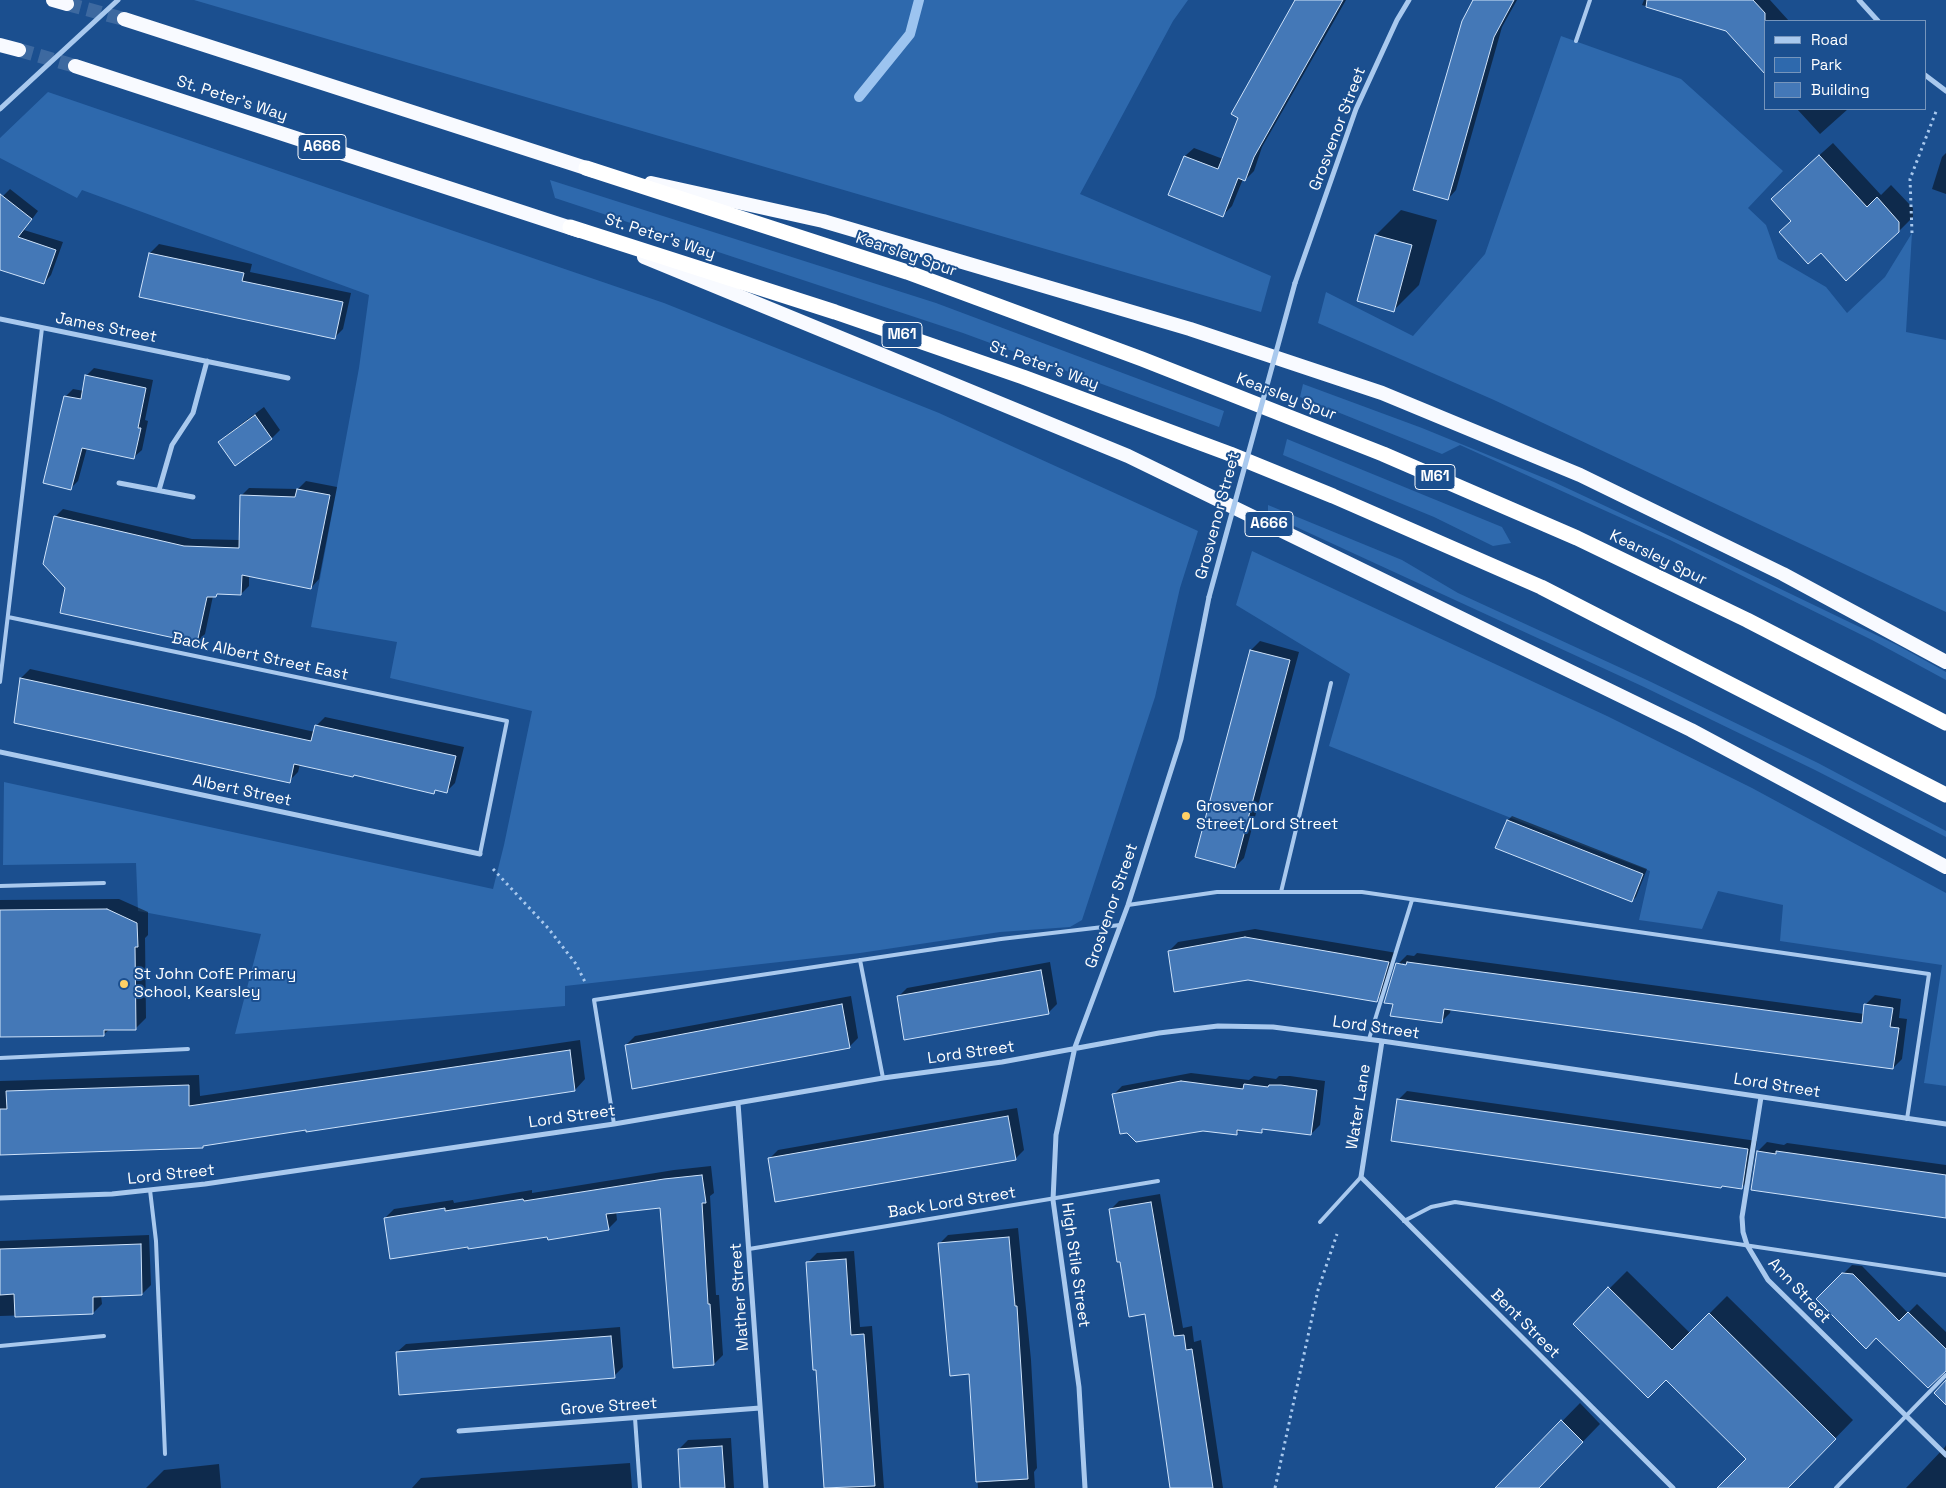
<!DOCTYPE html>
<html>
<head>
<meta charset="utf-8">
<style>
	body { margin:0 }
	#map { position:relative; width:1946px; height:1488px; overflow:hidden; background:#1b4f8f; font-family:"Space Grotesk",sans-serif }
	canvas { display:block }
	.legend { position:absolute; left:1764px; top:20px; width:162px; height:90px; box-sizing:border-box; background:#1b4f8f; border:1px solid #7695bc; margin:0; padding:6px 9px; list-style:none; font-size:15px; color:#fff }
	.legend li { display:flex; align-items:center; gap:10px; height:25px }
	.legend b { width:25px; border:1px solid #7695bc }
</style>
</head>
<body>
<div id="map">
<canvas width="1946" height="1488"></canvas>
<ul class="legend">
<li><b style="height:6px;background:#a9c9ee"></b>Road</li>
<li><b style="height:14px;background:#2e69ad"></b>Park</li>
<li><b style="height:14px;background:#4478b7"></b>Building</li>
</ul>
</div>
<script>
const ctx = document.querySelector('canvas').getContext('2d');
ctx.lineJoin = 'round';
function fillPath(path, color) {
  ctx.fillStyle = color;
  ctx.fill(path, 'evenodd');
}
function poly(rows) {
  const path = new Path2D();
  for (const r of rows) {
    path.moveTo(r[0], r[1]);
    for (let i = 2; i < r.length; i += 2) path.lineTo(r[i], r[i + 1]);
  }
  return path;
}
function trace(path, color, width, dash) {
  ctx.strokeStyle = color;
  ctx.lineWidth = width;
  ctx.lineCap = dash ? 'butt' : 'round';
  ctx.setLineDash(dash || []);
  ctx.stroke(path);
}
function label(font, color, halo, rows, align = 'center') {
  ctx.font = font + ' "Space Grotesk",sans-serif';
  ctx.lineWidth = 4;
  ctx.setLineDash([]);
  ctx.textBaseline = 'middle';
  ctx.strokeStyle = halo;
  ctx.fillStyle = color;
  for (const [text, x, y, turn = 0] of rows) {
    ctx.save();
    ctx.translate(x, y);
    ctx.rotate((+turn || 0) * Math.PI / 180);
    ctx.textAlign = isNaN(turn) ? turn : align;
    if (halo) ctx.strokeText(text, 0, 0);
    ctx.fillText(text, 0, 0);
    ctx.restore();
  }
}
fillPath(poly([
	[194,0,1188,0,1173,21,1080,194,1271,276,1261,312],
	[1561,36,1681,79,1783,171,1748,208,1766,225,1778,259,1826,287,1847,313,1885,277,1912,233,1906,332,1946,340,1946,612,1494,400,1318,323,1326,292,1413,336,1485,254],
	[48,92,664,303,939,413,1198,531,1180,588,1155,697,1082,920,1070,927,1000,932,860,953,565,986,565,1006,235,1034,261,934,138,911,136,863,3,865,4,782,493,889,504,845,532,711,390,678,397,642,311,627,359,368,369,295,82,190,77,198,0,158,0,138],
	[550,180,936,303,1224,411,1219,427,963,333,555,198],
	[1303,384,1422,428,1554,482,1712,556,1897,645,1946,672,1946,680,1872,640,1670,540,1460,445,1442,454,1300,397],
	[1287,439,1502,527,1511,543,1493,546,1434,517,1283,455],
	[1268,505,1402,560,1458,593,1647,680,1818,763,1946,831,1946,837,1815,770,1644,687,1268,514],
	[1252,551,1607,716,1752,788,1946,893,1946,1086,1924,1083,1942,965,1780,941,1783,905,1718,891,1702,929,1639,920,1650,871,1554,835,1329,746,1350,674,1236,605]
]), '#2e69ad');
fillPath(poly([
	[1297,0,1346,0,1262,147,1254,171,1245,180,1243,179,1232,206,1223,215,1185,156,1194,148,1223,159],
	[1475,0,1517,0,1502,27,1456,190,1448,199],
	[1644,0,1770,0,1789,21,1765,21,1727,30,1642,5],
	[1797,109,1848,109,1820,134],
	[1833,143,1881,195,1891,185,1913,208,1913,217,1899,231,1792,220,1786,185],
	[1946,153,1946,194,1932,189,1942,157],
	[10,189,38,211,24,230,63,242,51,275,44,283,0,267,0,199],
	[1401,210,1437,220,1419,285,1394,310,1359,300,1376,235],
	[159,244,252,264,250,272,351,293,343,329,334,338,150,253],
	[94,368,153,380,145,420,148,421,142,450,134,457,87,448,78,481,70,489,45,482,66,396,73,389,84,391,86,376],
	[264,407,280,430,271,439,220,442,228,434],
	[306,481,337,487,319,579,311,588,249,575,249,586,241,594,219,593,213,596,205,634,197,642,67,587,55,517,63,509,192,539,240,540,241,496,249,488,298,489],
	[1260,641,1299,652,1244,858,1235,867,1196,857,1251,650],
	[30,669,315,732,316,726,325,717,464,747,455,783,446,792,436,789,433,793,355,774,300,764,298,772,289,781,16,722,21,678],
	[1512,816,1647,869,1636,897,1632,901,1508,820],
	[119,899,148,912,148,935,145,938,146,1018,135,1029,110,1029,103,1035,0,1036,0,900],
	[1255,929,1397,953,1385,991,1376,1000,1248,979,1169,951,1178,942],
	[1417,953,1864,1014,1866,1004,1875,995,1901,999,1899,1018,1907,1019,1902,1059,1893,1068,1451,1008,1450,1013,1441,1022,1395,1003,1398,964,1407,955,1414,956],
	[1402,963,1412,965,1402,965],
	[1050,962,1057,1004,1048,1013,898,997,907,988],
	[851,996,858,1038,849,1047,626,1045,635,1036],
	[580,1040,585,1079,575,1090,307,1129,205,1144,203,1147,0,1153,0,1081,199,1075,200,1096],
	[1191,1073,1249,1080,1254,1076,1276,1079,1279,1076,1290,1076,1325,1081,1320,1125,1311,1134,1265,1128,1261,1132,1241,1129,1236,1134,1113,1095,1122,1086],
	[1407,1091,1757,1141,1751,1178,1742,1187,1398,1100],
	[1017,1108,1024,1150,1015,1159,769,1159,778,1150],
	[1767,1142,1784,1145,1787,1143,1946,1165,1946,1216,1758,1151],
	[711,1166,714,1193,710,1196,716,1295,719,1295,723,1355,714,1364,661,1207,616,1211,617,1220,608,1229,391,1258,385,1218,394,1209,453,1200,454,1203,532,1190,532,1193,674,1170],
	[1160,1194,1183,1328,1192,1326,1194,1342,1201,1340,1223,1488,1171,1488,1146,1313,1110,1210,1119,1201],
	[1018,1228,1031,1360,1037,1468,1034,1472,1035,1488,978,1488,970,1373,939,1244,948,1235],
	[149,1235,151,1285,142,1294,101,1295,102,1304,93,1313,0,1316,0,1241],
	[854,1251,860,1327,872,1326,884,1488,825,1488,817,1369,814,1369,809,1311,811,1309,808,1262,817,1253],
	[1852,1265,1862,1266,1908,1313,1917,1304,1946,1332,1946,1371,1876,1336,1818,1299],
	[1627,1271,1690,1333,1727,1296,1853,1420,1787,1488,1744,1488,1747,1459,1666,1378,1574,1324],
	[620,1327,623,1367,614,1376,397,1352,406,1344],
	[1580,1403,1600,1424,1538,1488,1497,1488],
	[731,1438,734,1488,682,1488,679,1449,688,1440],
	[1946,1445,1946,1488,1906,1488,1945,1447],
	[630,1463,632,1488,412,1488,421,1478],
	[219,1464,221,1488,146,1488,164,1470]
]), '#0007');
trace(poly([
	[859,97,910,34,919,0]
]), '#9cc4f0', 10);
const building = poly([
	[1295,0,1343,0,1254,157,1245,181,1238,178,1223,217,1168,195,1184,156,1218,169,1238,118,1231,114,1295,0],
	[1473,0,1514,0,1494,37,1448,200,1413,190,1462,21,1473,0],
	[1647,0,1753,0,1765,13,1765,74,1726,31,1646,7,1647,0],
	[1819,155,1867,207,1877,197,1899,222,1899,232,1846,281,1821,253,1808,264,1779,232,1791,221,1771,199,1819,155],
	[0,194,32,219,18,237,56,250,44,284,0,270,0,194],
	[1375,235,1412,245,1394,312,1357,301,1375,235],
	[149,253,244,273,242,281,343,302,335,339,139,297,149,253],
	[85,375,146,388,138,428,141,428,134,459,82,448,71,490,43,483,64,396,81,399,85,375],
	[255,415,272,439,235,466,218,442,255,415],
	[297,489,330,495,311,589,242,575,241,595,217,594,216,597,207,597,197,643,60,613,65,588,43,564,54,516,184,546,239,548,240,495,295,497,297,489],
	[1250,650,1290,660,1235,868,1195,857,1250,650],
	[20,678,311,741,315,725,456,756,447,793,435,790,434,794,354,775,353,777,294,764,290,783,14,723,20,678],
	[1507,820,1643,874,1632,902,1495,848,1507,820],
	[107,909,137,923,138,947,135,947,136,1030,104,1030,104,1036,0,1037,0,910,107,909],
	[1245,937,1389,962,1377,1002,1248,980,1174,992,1168,951,1245,937],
	[1407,962,1862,1023,1864,1004,1893,1008,1890,1027,1899,1028,1893,1069,1444,1009,1442,1023,1390,1016,1393,1004,1384,1003,1396,963,1406,965,1407,962],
	[1041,970,1049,1014,904,1040,897,996,1041,970],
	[842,1004,850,1048,632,1089,625,1045,842,1004],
	[570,1050,575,1091,306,1132,306,1130,203,1146,203,1148,0,1155,0,1109,7,1109,6,1091,189,1085,189,1106,570,1050],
	[1181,1081,1243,1089,1244,1084,1268,1087,1269,1085,1281,1085,1317,1090,1311,1135,1262,1129,1262,1133,1237,1130,1237,1135,1203,1131,1136,1142,1127,1133,1120,1134,1112,1094,1181,1081],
	[1397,1099,1748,1149,1742,1189,1722,1186,1721,1188,1391,1141,1397,1099],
	[1008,1116,1016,1160,775,1202,768,1158,1008,1116],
	[1757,1151,1776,1154,1776,1151,1946,1175,1946,1218,1751,1190,1757,1151],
	[702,1175,706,1203,702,1203,708,1304,710,1304,714,1365,673,1368,660,1208,606,1214,609,1230,548,1240,547,1237,468,1249,468,1247,390,1259,384,1218,445,1208,445,1211,523,1199,524,1201,664,1179,702,1175],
	[1151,1202,1174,1336,1184,1335,1186,1350,1192,1349,1213,1488,1170,1488,1145,1314,1129,1317,1120,1262,1117,1262,1109,1209,1151,1202],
	[1009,1237,1015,1306,1017,1306,1028,1479,976,1482,969,1374,950,1376,938,1243,1009,1237],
	[141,1244,142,1295,93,1297,93,1314,15,1317,14,1294,0,1295,0,1249,141,1244],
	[846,1259,851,1335,864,1334,875,1486,824,1488,816,1370,813,1370,806,1262,846,1259],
	[1842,1273,1853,1274,1899,1321,1908,1312,1946,1349,1946,1371,1928,1388,1876,1338,1866,1349,1816,1299,1842,1273],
	[1608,1287,1672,1350,1709,1313,1836,1439,1788,1488,1717,1488,1746,1459,1666,1380,1648,1398,1573,1324,1608,1287],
	[611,1336,615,1378,399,1395,396,1352,611,1336],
	[1946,1380,1946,1405,1934,1393,1946,1380],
	[1561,1420,1583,1442,1539,1488,1495,1488,1561,1420],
	[722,1446,725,1488,680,1488,678,1449,722,1446]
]);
fillPath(building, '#4478b7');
trace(building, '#cfe3fa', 1);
trace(poly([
	[67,4,124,19],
	[19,50,75,66]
]), '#3d69a0', 14, [14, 7]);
trace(poly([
	[1912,233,1910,179,1937,109],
	[493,869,548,928,576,964,585,982],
	[1275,1488,1318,1290,1337,1234]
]), '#a9c9ee', 3, [2.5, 4]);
trace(poly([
	[1576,41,1590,0],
	[8,617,507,721,480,854],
	[0,682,42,328],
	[0,886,104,883],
	[1281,892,1331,683],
	[1128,905,1217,892,1362,892,1929,974,1907,1119],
	[860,960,883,1078],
	[1369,1039,1412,900],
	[0,1058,188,1049],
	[614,1124,594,1000,1001,939,1120,925],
	[150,1190,156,1241,165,1454],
	[1404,1221,1431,1207,1455,1202,1946,1275],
	[1320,1222,1361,1177],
	[749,1249,1158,1181],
	[0,1346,104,1336],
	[635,1418,640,1488],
	[1836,1488,1946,1375]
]), '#a9c9ee', 4);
trace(poly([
	[1859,0,1878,21],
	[1925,75,1946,91],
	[1295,283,1356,109,1397,20,1409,0],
	[0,319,288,378],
	[119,483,193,497],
	[159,490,172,445,193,413,207,361],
	[0,752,480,854],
	[1382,1041,1361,1177,1673,1488],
	[1761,1097,1742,1217,1743,1232,1747,1245,1768,1280,1946,1455],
	[738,1103,766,1488],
	[0,1198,112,1194,205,1184,614,1124,883,1078,1002,1062,1159,1033,1218,1026,1273,1027,1382,1041,1946,1124],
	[459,1431,760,1408],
	[1085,1488,1079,1387,1053,1200,1056,1135,1075,1047,1128,905,1181,739,1209,597]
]), '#a9c9ee', 5);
trace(poly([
	[53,0,67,4],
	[124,19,595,171],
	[0,45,19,50],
	[75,66,580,231],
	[651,183,823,221,1190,329,1382,393,1580,475,1783,574,1946,662],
	[644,257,1128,456,1691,730,1946,867]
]), '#f8faff', 14);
trace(poly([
	[586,168,907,272,1142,359,1383,454,1577,538,1747,620,1946,723],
	[570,227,835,312,1023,377,1230,454,1333,496,1541,587,1946,795]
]), '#fff', 15);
trace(poly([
	[0,109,118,0],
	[1209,597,1295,283]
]), '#a9c9ee', 5);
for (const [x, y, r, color] of [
	[1186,816,5,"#ffd166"],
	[124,984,5,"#ffd166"]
]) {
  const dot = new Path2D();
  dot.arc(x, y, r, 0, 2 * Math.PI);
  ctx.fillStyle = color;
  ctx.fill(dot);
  trace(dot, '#1b4f8f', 2);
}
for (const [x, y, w] of [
	[322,147,48],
	[902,335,40],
	[1435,477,40],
	[1269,524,48]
]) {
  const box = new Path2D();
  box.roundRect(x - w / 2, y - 12.5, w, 25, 4);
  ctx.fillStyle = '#1b4f8f';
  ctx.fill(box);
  trace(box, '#fff', 1);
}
label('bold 15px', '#fff', null, [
	["A666",322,147],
	["M61",902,335],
	["M61",1435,477],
	["A666",1269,524]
]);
label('16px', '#fff', '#1b4f8f', [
	["St. Peter's Way",232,99,18],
	["Grosvenor Street",1338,129,-69],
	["St. Peter's Way",660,237,18],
	["Kearsley Spur",906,255,19],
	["James Street",106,328,11],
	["St. Peter's Way",1044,366,20],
	["Kearsley Spur",1286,397,21],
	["Grosvenor Street",1218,516,-75],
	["Kearsley Spur",1658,558,26],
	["Back Albert Street East",260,657,12],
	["Albert Street",242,791,12],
	["Grosvenor Street",1112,906,-71],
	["Lord Street",1376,1028,8],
	["Lord Street",971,1053,-8],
	["Lord Street",1777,1086,9],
	["Water Lane",1359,1107,-81],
	["Lord Street",572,1117,-8],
	["Lord Street",171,1175,-6],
	["Back Lord Street",952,1203,-9],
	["High Stile Street",1075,1265,82],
	["Ann Street",1799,1291,47],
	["Mather Street",740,1297,-94],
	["Bent Street",1525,1324,45],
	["Grove Street",609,1407,-4]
]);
label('16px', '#fff', '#1b4f8f', [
	["Grosvenor",1196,807],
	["Street/Lord Street",1196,825],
	["St John CofE Primary",134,975],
	["School, Kearsley",134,993]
], 'left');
</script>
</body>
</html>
